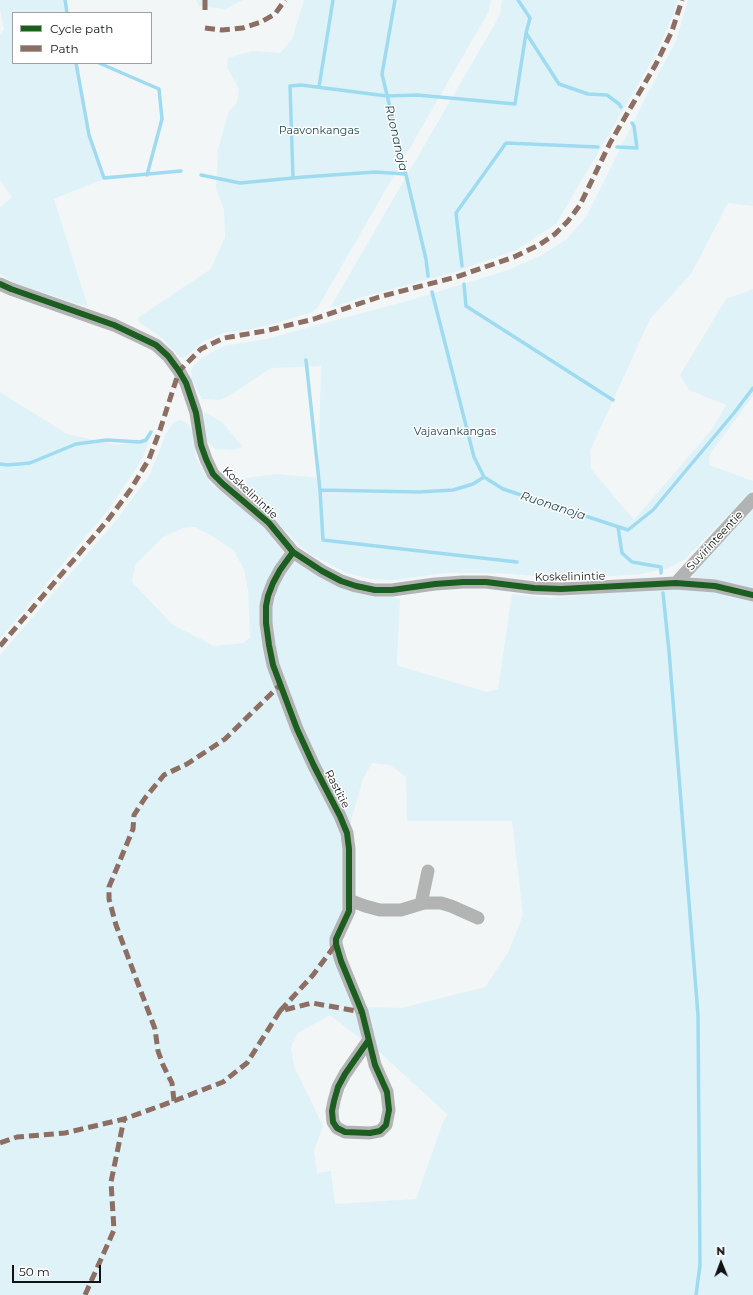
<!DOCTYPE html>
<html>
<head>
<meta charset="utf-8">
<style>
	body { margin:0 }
	#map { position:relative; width:753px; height:1295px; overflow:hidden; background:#f3f6f7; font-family:Montserrat,sans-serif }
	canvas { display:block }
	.legend { position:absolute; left:12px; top:12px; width:140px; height:52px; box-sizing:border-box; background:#fff; border:1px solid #a0a1a1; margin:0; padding:5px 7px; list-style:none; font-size:12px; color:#111313 }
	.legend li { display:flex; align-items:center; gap:8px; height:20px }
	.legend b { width:20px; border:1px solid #a0a1a1 }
	.north { position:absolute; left:701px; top:1243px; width:40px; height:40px; -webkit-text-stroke:3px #fff; paint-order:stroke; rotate:359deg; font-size:11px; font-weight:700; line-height:16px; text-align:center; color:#111313 }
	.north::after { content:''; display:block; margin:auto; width:14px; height:18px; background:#111313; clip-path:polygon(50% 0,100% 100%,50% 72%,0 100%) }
	.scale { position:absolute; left:12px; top:1265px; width:89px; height:18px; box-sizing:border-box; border:2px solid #111313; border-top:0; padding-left:5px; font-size:12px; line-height:14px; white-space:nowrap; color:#111313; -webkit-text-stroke:3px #fff; paint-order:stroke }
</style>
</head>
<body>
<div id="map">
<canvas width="753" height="1295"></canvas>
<ul class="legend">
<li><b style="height:5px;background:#1b5e20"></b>Cycle path</li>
<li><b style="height:5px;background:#8d6e63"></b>Path</li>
</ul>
<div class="north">N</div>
<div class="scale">50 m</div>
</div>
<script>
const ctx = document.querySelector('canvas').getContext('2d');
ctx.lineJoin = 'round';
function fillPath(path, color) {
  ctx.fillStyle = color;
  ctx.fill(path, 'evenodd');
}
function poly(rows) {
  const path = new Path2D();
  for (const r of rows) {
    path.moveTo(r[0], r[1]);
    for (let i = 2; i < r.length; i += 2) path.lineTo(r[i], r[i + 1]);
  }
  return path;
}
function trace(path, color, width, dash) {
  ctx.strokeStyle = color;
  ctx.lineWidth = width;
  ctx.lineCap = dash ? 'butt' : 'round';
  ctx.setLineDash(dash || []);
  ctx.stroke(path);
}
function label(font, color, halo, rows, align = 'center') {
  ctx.font = font + ' Montserrat,sans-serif';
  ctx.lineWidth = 3;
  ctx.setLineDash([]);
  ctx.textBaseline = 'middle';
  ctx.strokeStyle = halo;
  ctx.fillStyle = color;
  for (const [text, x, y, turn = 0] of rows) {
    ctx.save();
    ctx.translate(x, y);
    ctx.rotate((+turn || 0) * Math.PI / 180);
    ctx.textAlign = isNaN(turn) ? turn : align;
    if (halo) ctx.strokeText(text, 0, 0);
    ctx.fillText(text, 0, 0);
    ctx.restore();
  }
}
fillPath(poly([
	[0,0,67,0,68,13,13,13,13,63,76,63,89,135,106,178,54,199,88,307,16,284,0,274,0,207,12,197,0,180,0,35,4,29,0,9],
	[196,0,243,0,225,9,199,6],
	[304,0,491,0,489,11,318,307,312,312,273,324,246,330,223,333,204,341,184,358,180,357,158,335,139,322,138,319,139,317,211,269,225,237,224,209,216,188,218,149,229,111,237,103,239,89,227,67,228,58,252,51,280,53,292,39],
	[502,0,677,0,674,13,656,54,556,224,516,250,455,272,366,296,330,308,500,15],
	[688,0,753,0,753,206,728,203,691,274,650,319,590,451,591,469,634,520,713,428,726,405,689,390,680,375,726,299,753,289,753,396,710,454,709,465,753,481,753,490,685,559,669,568,641,574,575,579,498,573,445,573,393,580,372,579,347,573,310,554,299,545,252,497,247,490,246,478,276,474,318,478,321,366,271,368,227,397,219,400,202,399,192,379,191,371,195,364,202,358,224,346,266,339,411,300,508,270,542,255,567,239,586,217,646,97,676,41],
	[0,392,67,434,118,445,138,440,149,442,140,463,108,510,0,639],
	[204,412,222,422,243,447,234,450,215,449,207,441,204,428],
	[181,420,188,424,193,433,196,458,210,483,271,532,286,557,271,577,264,596,262,616,266,653,296,741,330,805,341,829,345,851,344,906,342,919,333,934,330,944,358,1017,362,1040,330,1015,298,1033,291,1047,294,1066,323,1126,314,1151,317,1173,331,1171,335,1204,416,1199,443,1122,448,1115,378,1051,366,1007,402,1008,485,987,509,951,523,915,512,821,407,821,406,777,390,765,372,763,363,779,350,824,305,737,279,667,272,634,271,602,280,580,292,560,334,582,362,592,386,594,400,599,397,663,399,666,487,692,498,689,512,594,550,598,633,590,704,590,753,599,753,1295,0,1295,0,655,115,522,149,476,167,432,174,422],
	[195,527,214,537,233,550,244,569,248,590,250,638,243,643,214,646,173,625,132,582,135,565,163,537,183,528],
	[753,504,753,588,707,579,695,578,692,572]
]), '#dff2f8');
trace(poly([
	[65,0,67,13],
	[395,0,382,74,426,259,428,276],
	[526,33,559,84,588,94,607,95,619,104,621,107],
	[76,63,89,135,104,178,181,171],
	[99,63,159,89,162,119,147,175],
	[319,87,333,0],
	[617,147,637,148,634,126,632,123],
	[201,175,240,183,304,177,375,172,405,174],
	[293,178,290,86,301,85,387,96,417,95,515,104,526,33,530,18,518,0],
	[462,266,456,213,506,143,598,147],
	[464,284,466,306,613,400],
	[432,292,474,457,484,477,503,489,628,530,653,510,734,413,753,388],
	[306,360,320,490,419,492,453,490,473,484,484,477],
	[0,464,7,465,30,463,76,444,107,440,140,442,146,440,151,432],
	[320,490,323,540,517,562],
	[618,527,622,553,632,562,661,567,661,573],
	[663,593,669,651,698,1015,700,1265,696,1295]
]), '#9fdbf0', 3.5);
trace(poly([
	[0,284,11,289,114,325,156,345,168,356,179,371,186,383,196,413,201,445,206,459,213,474,223,484,269,523,293,552,322,571,341,581,356,586,375,590,392,590,435,584,463,582,486,582,534,588,561,589,676,583,715,586,753,595],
	[293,552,280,570,273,583,268,596,266,606,266,623,269,645,273,665,297,729,314,766,340,816,347,833,349,849,349,911,336,939,336,944,341,961,362,1012,375,1065,387,1092,389,1110,386,1125,380,1131,370,1133,345,1132,337,1128,333,1122,332,1111,334,1101,338,1087,345,1074,368,1041],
	[676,583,753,499],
	[349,900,365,906,380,910,401,910,424,903,441,903,451,906,478,918],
	[421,904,428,871]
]), '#b2b4b4', 13);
trace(poly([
	[205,0,205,15],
	[205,28,222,30,243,28,261,22,275,14,285,0],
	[0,646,107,521,131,489,149,459,160,430,179,371,201,349,224,338,265,331,314,319,379,297,456,277,514,257,539,245,555,234,568,221,580,205,610,143,656,64,672,31,682,0],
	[280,1011,313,975,336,944],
	[174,1101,172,1083,163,1065,158,1051,155,1029,116,925,109,899,109,887,133,829,134,815,145,798,164,775,187,764,225,739,280,685],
	[0,1143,17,1137,65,1133,124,1119,174,1101,223,1082,247,1063,280,1011,312,1003,362,1012],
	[85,1295,114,1230,111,1182,124,1119]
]), '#8d6e63', 5, [10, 5]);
trace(poly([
	[0,284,11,289,114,325,156,345,168,356,179,371,186,383,196,413,201,445,206,459,213,474,223,484,269,523,293,552,322,571,341,581,356,586,375,590,392,590,435,584,463,582,486,582,534,588,561,589,676,583,715,586,753,595],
	[293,552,280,570,273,583,268,596,266,606,266,623,269,645,273,665,297,729,314,766,340,816,347,833,349,849,349,911,336,939,336,944,341,961,362,1012,375,1065,387,1092,389,1110,386,1125,380,1131,370,1133,345,1132,337,1128,333,1122,332,1111,334,1101,338,1087,345,1074,368,1041]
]), '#1b5e20', 6);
label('11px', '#183f4b', '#fff', [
	["Paavonkangas",319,131],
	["Vajavankangas",455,432]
]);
label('11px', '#111313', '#fff', [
	["Koskelinintie",250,493,43],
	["Suvirinteentie",715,541,-47],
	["Koskelinintie",570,577,-1],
	["Rastitie",337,789,63]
]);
label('italic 12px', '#1d4450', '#fff', [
	["Ruonanoja",396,138,77],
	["Ruonanoja",553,506,18]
]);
</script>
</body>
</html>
